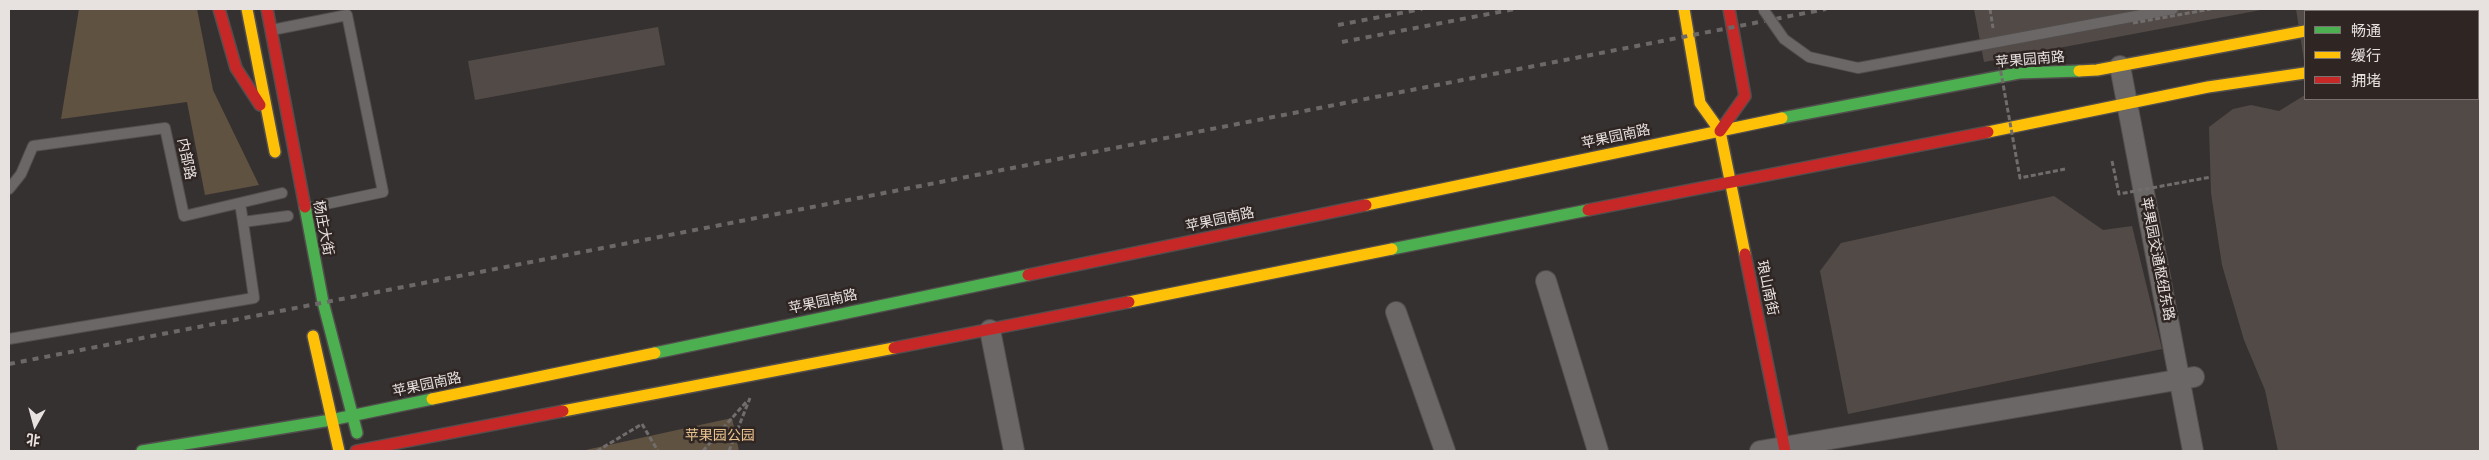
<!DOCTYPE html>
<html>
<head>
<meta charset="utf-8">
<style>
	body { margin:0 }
	#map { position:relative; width:2489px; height:460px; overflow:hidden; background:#363131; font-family:"Noto Sans","Noto Sans SC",sans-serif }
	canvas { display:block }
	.frame { position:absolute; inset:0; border:10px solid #e7e1e0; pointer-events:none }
	.legend { position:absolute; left:2304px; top:10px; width:175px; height:90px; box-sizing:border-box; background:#2f2624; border:1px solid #79716f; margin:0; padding:6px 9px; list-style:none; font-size:15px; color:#e7e1e0 }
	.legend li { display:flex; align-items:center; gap:10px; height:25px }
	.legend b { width:25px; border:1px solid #79716f }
	.north { position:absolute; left:10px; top:400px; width:50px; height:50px; -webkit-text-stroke:4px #2f2624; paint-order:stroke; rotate:187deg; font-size:14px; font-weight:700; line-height:20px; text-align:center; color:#e7e1e0 }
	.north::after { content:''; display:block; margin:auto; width:18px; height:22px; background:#e7e1e0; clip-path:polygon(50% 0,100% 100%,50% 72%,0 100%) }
</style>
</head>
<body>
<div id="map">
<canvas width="2489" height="460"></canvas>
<div class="frame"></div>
<ul class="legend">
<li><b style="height:6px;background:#4caf50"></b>畅通</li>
<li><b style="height:6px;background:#ffc107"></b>缓行</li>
<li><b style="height:6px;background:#c62828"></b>拥堵</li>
</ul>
<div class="north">北</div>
</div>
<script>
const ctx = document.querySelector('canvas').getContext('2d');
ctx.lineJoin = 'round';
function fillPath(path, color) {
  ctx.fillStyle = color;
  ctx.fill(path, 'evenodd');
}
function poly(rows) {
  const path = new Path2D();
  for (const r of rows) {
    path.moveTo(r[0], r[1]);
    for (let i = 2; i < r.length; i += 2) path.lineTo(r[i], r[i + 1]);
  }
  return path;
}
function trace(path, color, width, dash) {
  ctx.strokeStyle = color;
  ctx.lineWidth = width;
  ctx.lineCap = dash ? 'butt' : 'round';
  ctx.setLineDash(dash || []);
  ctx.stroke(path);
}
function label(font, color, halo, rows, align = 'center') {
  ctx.font = font + ' "Noto Sans","Noto Sans SC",sans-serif';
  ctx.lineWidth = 5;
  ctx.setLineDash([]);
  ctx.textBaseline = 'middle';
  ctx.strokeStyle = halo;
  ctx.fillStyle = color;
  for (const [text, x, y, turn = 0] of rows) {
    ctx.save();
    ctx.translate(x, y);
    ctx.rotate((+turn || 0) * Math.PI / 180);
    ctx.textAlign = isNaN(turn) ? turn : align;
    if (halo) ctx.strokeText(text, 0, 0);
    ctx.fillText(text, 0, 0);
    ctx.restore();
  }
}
fillPath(poly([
	[79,9,197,9,213,90,259,185,205,195,187,102,61,119],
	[732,418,739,451,581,451]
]), '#5f5241');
fillPath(poly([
	[1974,9,2261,9,2261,10,1984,62],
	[2296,9,2370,9,2371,11,2305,11,2304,61],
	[658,27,665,65,475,100,468,61],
	[2478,65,2480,66,2480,451,2278,451,2265,390,2244,340,2222,265,2211,193,2209,127,2233,109,2251,105,2279,111,2305,95,2305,99,2478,99],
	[2054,196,2103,230,2132,226,2162,349,1848,414,1820,271,1841,243]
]), '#524a46');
const lane = poly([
	[2120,19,2173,9],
	[272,30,347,15,383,192,307,208],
	[9,189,21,174,33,146,165,128,184,216,282,193],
	[240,203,243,222],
	[9,339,254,298,243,222,288,216]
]);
const street = poly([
	[2120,66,2193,451],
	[1546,281,1598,451],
	[1396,312,1445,451],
	[990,330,1014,451],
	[1760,451,2194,377]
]);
const fast = poly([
	[1782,118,2019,73,2079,71],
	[305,207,323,302,357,433],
	[1392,249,1588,210],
	[655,353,1028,275],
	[142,451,331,420,432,399]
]);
const slow = poly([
	[247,9,275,152],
	[1684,9,1700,103,1720,131,1745,254],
	[2478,45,2480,44],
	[2079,71,2097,70,2305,31],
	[1988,132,2208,87,2305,73],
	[1366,205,1782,118],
	[1129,302,1392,249],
	[313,336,339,451],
	[432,399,655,353],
	[563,411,894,348]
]);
const jam = poly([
	[219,9,236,68,260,105],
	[267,9,305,207],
	[2412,11,2425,9],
	[1720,131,1745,96,1729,9],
	[1588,210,1988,132],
	[1745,254,1785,451],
	[1028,275,1366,205],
	[894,348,1129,302],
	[356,451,563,411]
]);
trace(lane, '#524e4d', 12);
trace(street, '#524e4d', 22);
trace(fast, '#524e4d', 14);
trace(slow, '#524e4d', 14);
trace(jam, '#524e4d', 14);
trace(poly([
	[1990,9,1993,28],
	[597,451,642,424,658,451],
	[703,451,747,401],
	[729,451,750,398]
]), '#716d6d', 3, [5, 2.5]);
trace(lane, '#6b6766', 10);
trace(street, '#6b6766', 20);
trace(fast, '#4caf50', 11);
trace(slow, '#ffc107', 11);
trace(jam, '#c62828', 11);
trace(poly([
	[1338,25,1422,9],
	[1342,42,1515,9],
	[9,364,1826,9]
]), '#6d6868', 4, [6, 6]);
const laneBridge = poly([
	[1763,9,1784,39,1809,57,1858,68,2120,19]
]);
trace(laneBridge, '#524e4d', 12, []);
trace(poly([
	[2133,23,2211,9],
	[1998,56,2020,178,2065,169],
	[2112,161,2119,194,2211,177]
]), '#716d6d', 3, [5, 2.5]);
trace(laneBridge, '#6b6766', 10);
label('14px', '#e7e1e0', '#2f2624', [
	["苹果园南路",2030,60,-5],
	["苹果园南路",1616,137,-12],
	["内部路",186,159,78],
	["苹果园南路",1220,220,-12],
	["杨庄大街",323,228,79],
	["苹果园交通枢纽东路",2157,259,79],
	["琅山南街",1767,288,78],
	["苹果园南路",823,302,-12],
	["苹果园南路",427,385,-12]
]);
label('14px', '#e8c28e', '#2f2624', [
	["苹果园公园",720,436]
]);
</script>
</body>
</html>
